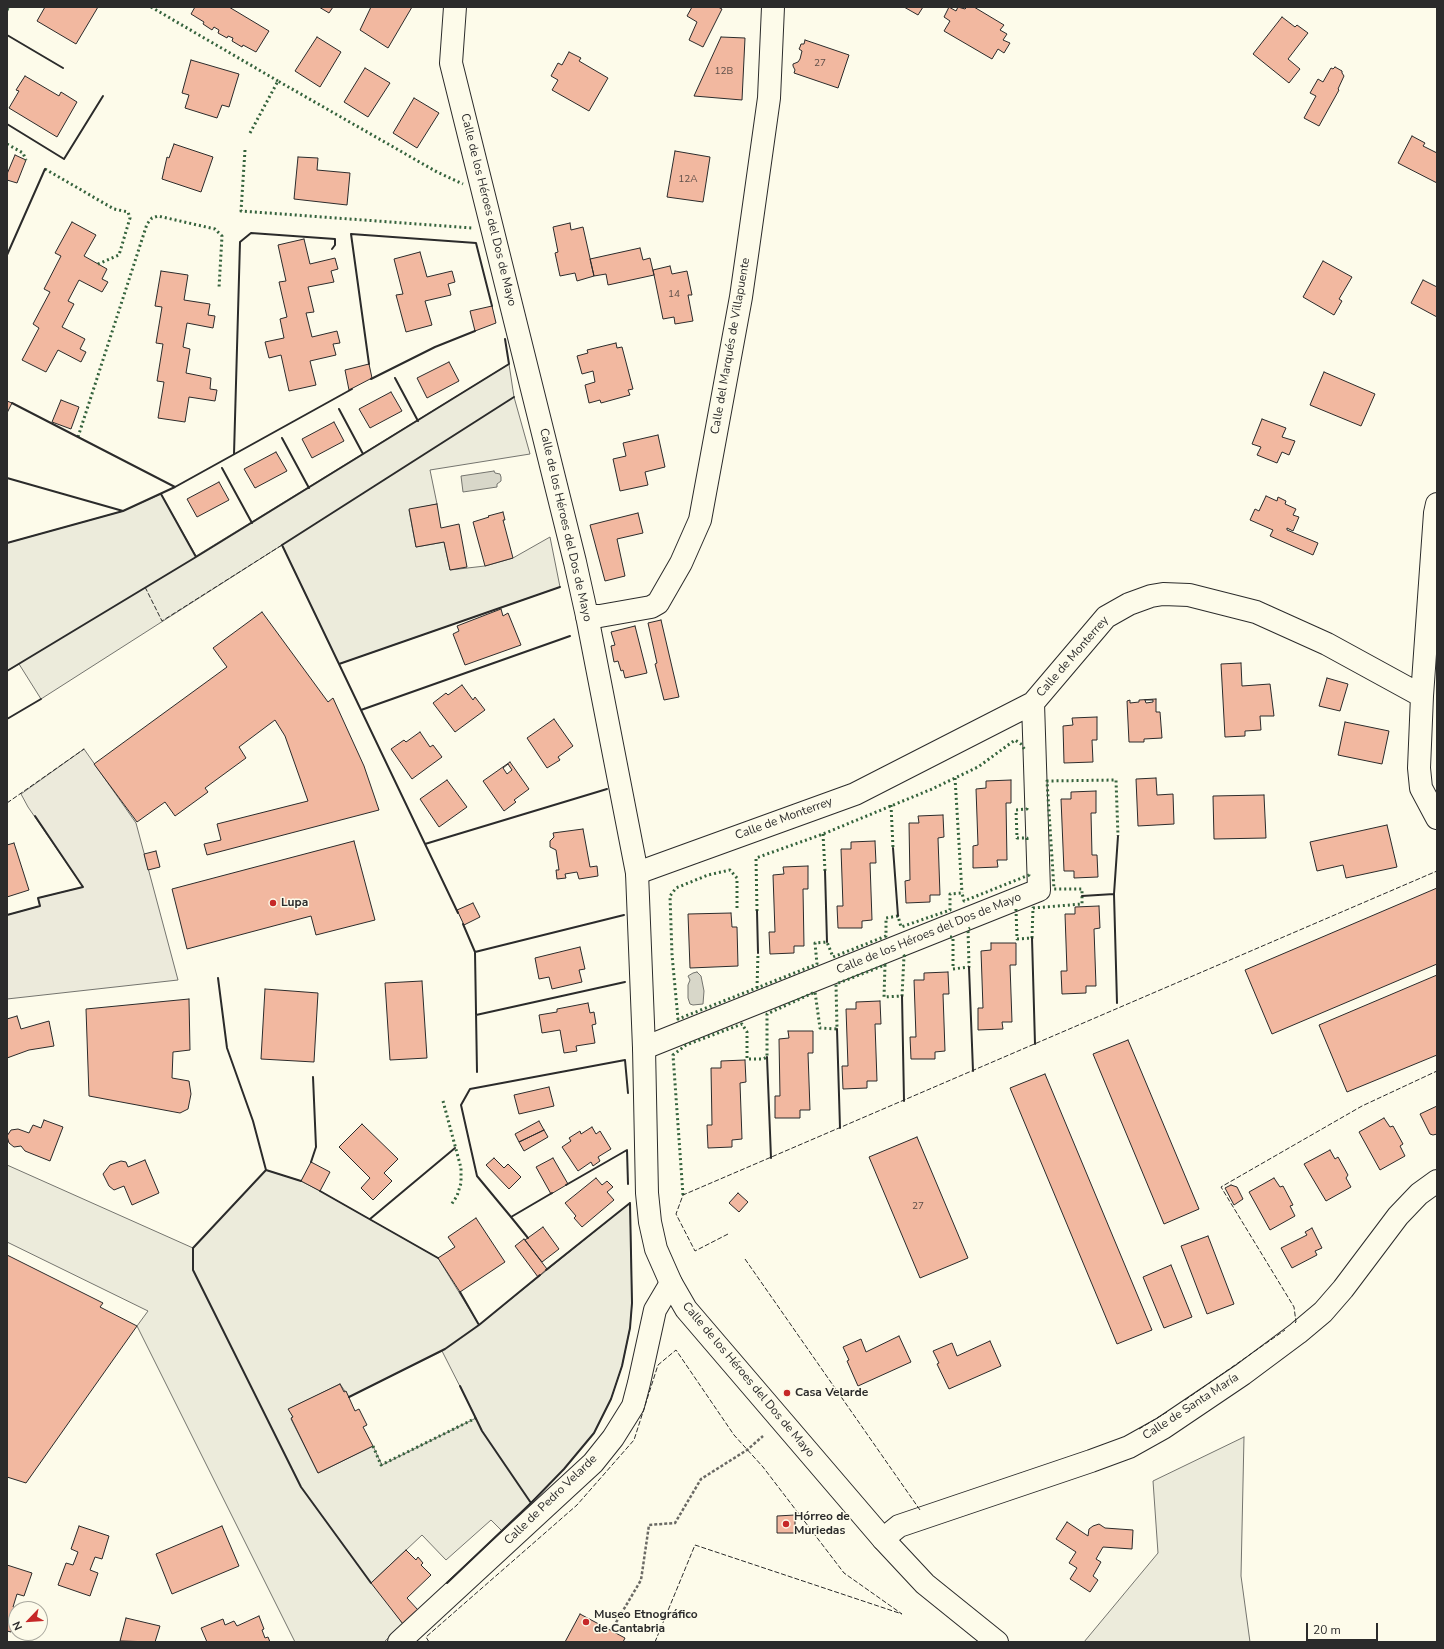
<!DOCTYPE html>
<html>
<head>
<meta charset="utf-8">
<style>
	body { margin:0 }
	#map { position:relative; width:1444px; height:1649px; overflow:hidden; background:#fdfbea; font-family:"Nunito Sans",sans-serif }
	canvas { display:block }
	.frame { position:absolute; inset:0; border:8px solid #2b2b2b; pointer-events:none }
	.north { position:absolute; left:8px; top:1601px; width:40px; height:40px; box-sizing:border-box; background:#fdfbea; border:1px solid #a9a89e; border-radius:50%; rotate:245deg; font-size:11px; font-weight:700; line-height:16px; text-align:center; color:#2b2b2b }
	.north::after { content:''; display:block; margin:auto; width:14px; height:18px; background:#c62828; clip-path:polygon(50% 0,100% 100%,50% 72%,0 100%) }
	.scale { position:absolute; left:1306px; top:1623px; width:72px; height:18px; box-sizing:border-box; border:2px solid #2b2b2b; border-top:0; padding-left:5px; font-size:12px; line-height:14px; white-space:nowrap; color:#2b2b2b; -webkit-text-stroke:3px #fdfbea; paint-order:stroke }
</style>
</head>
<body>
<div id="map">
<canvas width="1444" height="1649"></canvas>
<div class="frame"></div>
<div class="north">N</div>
<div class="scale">20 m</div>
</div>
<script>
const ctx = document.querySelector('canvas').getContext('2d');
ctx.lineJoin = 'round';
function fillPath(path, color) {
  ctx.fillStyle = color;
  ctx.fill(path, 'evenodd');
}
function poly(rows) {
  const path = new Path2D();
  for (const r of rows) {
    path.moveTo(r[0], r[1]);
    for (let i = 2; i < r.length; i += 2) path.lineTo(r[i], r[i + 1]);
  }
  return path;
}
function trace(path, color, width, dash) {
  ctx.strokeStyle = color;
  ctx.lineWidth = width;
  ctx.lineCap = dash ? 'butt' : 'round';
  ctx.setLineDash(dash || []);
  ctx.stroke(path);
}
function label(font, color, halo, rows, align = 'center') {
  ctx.font = font + ' "Nunito Sans",sans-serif';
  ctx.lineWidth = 3;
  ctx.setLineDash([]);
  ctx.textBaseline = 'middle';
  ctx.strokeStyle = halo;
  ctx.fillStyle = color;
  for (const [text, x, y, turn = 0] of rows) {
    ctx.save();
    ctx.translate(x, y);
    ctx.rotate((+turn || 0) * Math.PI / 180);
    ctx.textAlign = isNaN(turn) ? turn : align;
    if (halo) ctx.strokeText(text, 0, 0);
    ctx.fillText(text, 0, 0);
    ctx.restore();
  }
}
const green = poly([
	[509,364,514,397,530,454,430,470,437,504,409,510,416,547,444,542,450,570,485,566,513,558,550,537,560,587,339,664,282,545,41,699,19,664,7,671,7,543,123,511,161,494,196,556,509,364],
	[7,1165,193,1248,266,1170,301,1181,320,1191,438,1258,479,1325,630,1203,632,1303,630,1328,622,1366,611,1399,594,1433,564,1469,502,1531,491,1520,446,1560,422,1535,372,1582,403,1624,384,1642,295,1642,137,1326,148,1311,7,1242,7,1165],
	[442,1351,476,1418,382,1465,373,1446,318,1473,291,1419,293,1417,289,1409,340,1384,349,1397,442,1351],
	[1244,1437,1241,1576,1250,1642,1084,1642,1158,1553,1153,1481,1244,1437]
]);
fillPath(green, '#ecebdb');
trace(green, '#74746e', 1);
const parking = poly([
	[84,749,136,823,178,980,7,999,7,915,40,906,38,898,83,887,28,807,21,794,84,749]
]);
fillPath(parking, '#eceadb');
trace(parking, '#74746e', 1);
const water = poly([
	[494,471,495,473,500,474,501,477,501,481,497,484,497,487,463,492,461,476,494,471],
	[697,972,701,976,704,991,703,1004,693,1005,690,1004,688,998,688,985,690,980,688,976,693,973,697,972]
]);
fillPath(water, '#d8d7c9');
trace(water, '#74746e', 1);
const building = poly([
	[45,7,98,7,76,44,37,21,45,7],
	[195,7,229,7,269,31,256,52,243,45,242,47,232,41,233,38,228,36,227,38,218,33,219,30,214,27,212,30,203,24,204,22,191,14,195,7],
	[319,7,333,7,329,13,319,7],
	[371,7,412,7,388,48,360,30,371,7],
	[692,7,718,7,722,9,703,47,689,40,697,22,687,16,692,7],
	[904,7,923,7,918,15,904,7],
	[949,7,956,11,958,7,965,9,967,7,974,7,1004,25,1000,30,1007,34,1003,40,1010,43,1004,53,998,49,992,59,944,31,950,21,944,17,949,7],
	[1282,17,1295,27,1297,25,1308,33,1288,59,1300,69,1289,83,1253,54,1282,17],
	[317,37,341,52,320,87,295,71,317,37],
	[721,37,745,38,742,100,694,96,721,37],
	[805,40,849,55,838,88,794,73,795,70,793,66,793,64,798,62,800,59,802,51,799,49,800,47,801,44,804,44,805,40],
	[569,52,581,58,579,61,608,78,589,111,552,90,558,80,551,76,558,63,562,65,569,52],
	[191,60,239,74,229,107,222,105,217,118,185,108,189,95,182,93,191,60],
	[1335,67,1342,71,1342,73,1344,76,1338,89,1339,90,1319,126,1304,118,1316,96,1310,93,1318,79,1323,82,1331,68,1333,69,1335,67],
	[365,68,390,83,368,117,344,102,365,68],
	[25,76,59,96,61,92,77,102,57,137,9,108,19,91,16,90,25,76],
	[414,98,439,113,417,148,393,133,414,98],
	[1412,136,1425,143,1423,146,1437,153,1437,183,1398,163,1412,136],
	[174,144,213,157,201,192,162,179,167,157,169,158,174,144],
	[675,151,710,157,703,202,667,197,675,151],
	[15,155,26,160,17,183,7,180,7,174,15,155],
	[298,157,318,158,317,170,350,173,347,205,294,199,298,157],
	[72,222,96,235,84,256,107,269,102,279,108,282,102,292,79,280,68,301,74,304,62,327,85,339,80,349,86,352,81,362,58,350,46,372,22,360,39,328,33,324,50,292,44,289,61,256,55,253,72,222],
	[570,223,571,230,583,227,594,276,577,281,575,273,560,276,555,253,558,252,553,227,570,223],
	[304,239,310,264,335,258,338,269,331,271,334,282,308,287,314,312,306,313,312,337,337,331,340,343,333,344,336,355,310,361,316,385,289,391,281,355,269,358,265,342,284,338,280,319,287,317,279,282,286,281,278,245,304,239],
	[640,248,643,260,650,258,654,275,608,285,606,274,594,276,590,259,640,248],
	[420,252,427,277,452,271,455,282,448,284,451,295,425,301,432,325,406,332,396,295,403,294,394,259,420,252],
	[1323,261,1352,277,1339,299,1342,301,1334,315,1303,297,1323,261],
	[670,266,672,274,687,271,692,295,688,295,693,321,675,324,674,317,663,319,653,270,670,266],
	[161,271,188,275,184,300,210,304,208,315,215,316,213,328,187,323,183,347,190,349,186,373,211,378,210,389,217,390,215,401,189,397,185,422,158,418,164,382,157,381,163,344,156,343,162,307,155,306,161,271],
	[1423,280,1437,287,1437,317,1411,303,1423,280],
	[492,306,496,323,475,331,470,311,492,306],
	[616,343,617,348,622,347,633,389,628,390,630,395,601,403,600,400,589,403,585,385,595,382,593,371,582,374,577,356,588,353,587,350,616,343],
	[449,362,459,381,427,398,417,378,449,362],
	[369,364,372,378,349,390,345,370,369,364],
	[1324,372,1375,394,1361,426,1310,405,1324,372],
	[391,392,402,411,370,428,359,409,391,392],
	[61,400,79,407,71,429,52,422,61,400],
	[7,401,12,403,7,413,7,401],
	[1262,419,1286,428,1282,437,1295,441,1289,455,1282,452,1277,463,1257,455,1261,447,1252,444,1262,419],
	[334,422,344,441,312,458,302,439,334,422],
	[658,435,665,467,645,472,648,485,620,491,613,459,626,456,623,443,658,435],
	[276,452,287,471,255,488,244,469,276,452],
	[219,482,229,500,197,517,187,499,219,482],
	[1266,496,1277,501,1278,497,1286,501,1285,504,1296,509,1293,515,1299,517,1293,531,1287,528,1287,530,1318,543,1313,555,1270,536,1273,530,1250,520,1255,509,1259,511,1266,496],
	[437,504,441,528,459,524,467,567,450,570,444,542,416,547,409,509,437,504],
	[503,512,505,520,503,520,513,558,485,566,473,522,489,517,488,516,503,512],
	[638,513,643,533,617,539,625,576,605,581,590,525,638,513],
	[501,609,503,616,508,613,521,645,465,665,453,634,459,631,457,626,501,609],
	[262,612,328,702,333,698,364,766,379,810,207,855,204,844,221,840,217,824,308,801,285,736,275,720,239,747,246,758,205,788,208,792,175,816,165,802,137,822,94,764,227,667,213,648,262,612],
	[661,620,679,697,664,700,655,664,657,663,648,623,661,620],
	[635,626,647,673,625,678,623,670,621,671,618,661,614,662,611,646,615,645,611,632,635,626],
	[1241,663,1242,686,1270,684,1274,716,1260,716,1261,730,1245,731,1245,736,1225,737,1221,664,1241,663],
	[1327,678,1348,684,1340,711,1319,706,1327,678],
	[462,685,473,700,475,697,485,710,455,732,433,703,446,693,448,695,462,685],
	[1156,699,1156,712,1160,712,1162,738,1144,739,1144,742,1129,742,1127,701,1130,700,1130,703,1139,702,1139,700,1156,699],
	[1145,700,1153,700,1153,702,1146,703,1145,700],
	[1097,717,1097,740,1092,740,1093,762,1064,763,1063,726,1073,725,1072,718,1097,717],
	[554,719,573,746,558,757,560,760,547,768,527,738,554,719],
	[1345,722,1389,731,1382,764,1338,755,1345,722],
	[420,732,430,747,433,745,442,757,412,779,391,749,404,740,406,742,420,732],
	[510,762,529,789,514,800,516,802,504,811,483,781,510,762],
	[508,764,512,770,507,774,503,768,508,764],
	[1156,778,1157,795,1173,794,1174,824,1138,826,1136,779,1156,778],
	[447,780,467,807,439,827,420,799,447,780],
	[1011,780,1011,803,1006,803,1007,860,997,860,998,867,973,868,973,846,978,845,976,789,986,788,986,781,1011,780],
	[1096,791,1096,813,1091,813,1092,855,1097,855,1098,877,1074,878,1074,871,1064,871,1061,799,1071,799,1071,792,1096,791],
	[1264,795,1266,838,1214,839,1213,796,1264,795],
	[943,815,944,837,938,838,940,895,930,895,930,902,906,903,905,881,910,880,909,823,919,823,918,816,943,815],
	[1387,825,1397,867,1346,878,1343,865,1317,871,1310,842,1387,825],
	[583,829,590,867,597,866,598,876,579,879,577,872,565,874,566,878,557,879,556,870,559,870,556,850,550,847,550,841,554,837,553,833,583,829],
	[354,841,375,920,316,935,311,916,187,949,172,889,354,841],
	[875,841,876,863,870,863,872,920,862,921,862,928,838,928,837,906,843,906,841,849,851,849,851,842,875,841],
	[14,843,29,890,7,897,7,845,14,843],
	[156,851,160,867,148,870,144,854,156,851],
	[808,866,808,889,803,889,804,946,794,946,794,953,770,954,769,932,775,932,773,875,784,874,783,867,808,866],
	[1437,888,1437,964,1272,1034,1245,970,1437,888],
	[473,903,480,917,464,925,457,910,473,903],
	[1099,906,1100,928,1094,929,1096,986,1086,986,1086,993,1062,994,1061,971,1067,971,1065,914,1075,914,1075,907,1099,906],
	[731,913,732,927,737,927,738,966,690,968,688,914,731,913],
	[991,943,1016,943,1016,965,1010,965,1012,1022,1002,1022,1003,1029,978,1030,978,1008,983,1008,981,951,991,950,991,943],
	[580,947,585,969,579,970,582,982,552,989,549,977,539,979,535,958,580,947],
	[948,972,949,994,943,994,945,1051,935,1052,935,1059,911,1059,910,1037,916,1037,914,980,924,980,924,973,948,972],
	[1437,975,1437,1055,1347,1092,1319,1025,1437,975],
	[422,981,427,1058,390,1060,385,983,422,981],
	[265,989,318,993,314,1062,261,1059,265,989],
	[189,999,190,1050,173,1052,172,1078,189,1081,191,1094,188,1109,180,1113,89,1096,86,1009,189,999],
	[880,1001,881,1024,875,1024,877,1081,867,1081,867,1088,843,1089,842,1066,848,1066,846,1009,856,1009,856,1002,880,1001],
	[588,1003,590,1013,594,1012,596,1024,592,1025,595,1043,576,1046,577,1051,564,1053,560,1030,542,1033,539,1015,557,1012,557,1009,588,1003],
	[17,1016,21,1029,49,1021,54,1046,29,1050,7,1058,7,1019,17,1016],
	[788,1031,813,1031,813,1053,808,1053,810,1110,800,1110,800,1118,775,1118,775,1096,780,1096,779,1039,789,1038,788,1031],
	[1128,1040,1199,1209,1164,1224,1093,1054,1128,1040],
	[745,1060,746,1082,740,1083,742,1139,732,1140,732,1147,708,1148,707,1125,712,1125,711,1068,721,1068,721,1061,745,1060],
	[1045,1074,1152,1330,1117,1344,1010,1088,1045,1074],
	[549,1087,554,1106,519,1114,514,1095,549,1087],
	[1437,1106,1437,1134,1433,1135,1430,1134,1420,1114,1437,1106],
	[1384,1118,1390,1127,1393,1126,1403,1144,1400,1146,1405,1156,1380,1170,1359,1132,1384,1118],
	[44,1120,63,1127,50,1161,25,1151,21,1146,14,1147,9,1143,7,1136,11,1130,18,1129,29,1133,33,1125,41,1128,44,1120],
	[539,1121,544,1130,519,1142,515,1134,539,1121],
	[362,1124,398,1159,384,1173,392,1181,373,1200,361,1188,370,1178,339,1147,362,1124],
	[592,1127,596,1134,600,1131,611,1149,598,1157,600,1161,593,1166,591,1162,578,1171,562,1147,571,1141,569,1138,580,1131,581,1134,592,1127],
	[544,1130,548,1137,524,1151,519,1142,544,1130],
	[917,1137,968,1258,920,1278,869,1157,917,1137],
	[1330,1150,1335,1159,1338,1157,1348,1175,1346,1178,1351,1187,1326,1201,1304,1164,1330,1150],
	[494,1158,504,1168,508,1164,521,1177,509,1189,486,1165,494,1158],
	[553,1158,568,1184,551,1194,536,1167,553,1158],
	[145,1160,159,1193,132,1205,124,1186,114,1190,109,1186,103,1174,110,1165,121,1161,126,1162,128,1167,145,1160],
	[311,1162,330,1172,320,1191,301,1181,311,1162],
	[596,1178,602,1185,607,1181,613,1187,607,1192,614,1200,582,1227,574,1218,576,1216,565,1203,596,1178],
	[1274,1178,1280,1187,1283,1186,1293,1205,1290,1206,1295,1216,1270,1230,1249,1192,1274,1178],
	[1231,1185,1237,1187,1243,1199,1234,1205,1225,1188,1231,1185],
	[738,1193,748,1202,739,1212,729,1203,738,1193],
	[476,1218,505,1262,460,1292,438,1258,455,1247,448,1237,476,1218],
	[543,1227,559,1249,542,1262,525,1240,543,1227],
	[1312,1228,1322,1248,1315,1251,1317,1255,1292,1268,1281,1248,1307,1235,1305,1232,1312,1228],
	[1208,1236,1234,1304,1207,1314,1181,1246,1208,1236],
	[524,1239,547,1269,538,1277,515,1246,524,1239],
	[7,1255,103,1303,100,1307,137,1326,26,1483,7,1477,7,1255],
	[1171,1265,1192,1317,1164,1328,1143,1277,1171,1265],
	[899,1336,911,1362,858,1386,847,1361,849,1360,843,1347,861,1339,866,1352,899,1336],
	[990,1341,1001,1366,949,1389,937,1364,939,1363,933,1351,952,1343,957,1356,990,1341],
	[340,1384,344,1392,346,1391,355,1411,359,1409,367,1425,363,1427,373,1446,318,1473,291,1418,293,1417,288,1409,340,1384],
	[795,1515,795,1533,777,1533,777,1516,795,1515],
	[1067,1522,1088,1536,1089,1529,1093,1526,1099,1524,1105,1528,1133,1530,1132,1549,1103,1547,1096,1559,1101,1562,1093,1576,1098,1580,1090,1592,1070,1579,1077,1568,1069,1563,1076,1552,1056,1539,1067,1522],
	[79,1526,109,1536,102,1559,95,1557,90,1570,98,1573,90,1596,58,1585,66,1563,73,1565,78,1552,71,1549,79,1526],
	[222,1526,239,1566,172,1594,156,1554,222,1526],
	[406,1550,416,1560,418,1557,423,1563,421,1565,431,1575,407,1598,418,1610,403,1624,371,1583,406,1550],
	[7,1565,32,1573,24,1596,17,1594,13,1607,17,1609,16,1609,16,1618,11,1632,7,1631,7,1565],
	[580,1614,625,1638,623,1642,565,1642,580,1614],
	[259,1616,264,1629,262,1630,265,1638,268,1637,270,1642,207,1642,201,1628,223,1619,225,1625,234,1621,237,1626,259,1616],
	[126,1618,160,1626,155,1642,120,1641,126,1618]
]);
fillPath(building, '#f2b8a0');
trace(building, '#2b2b2b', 1);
const minor = poly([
	[1437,504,1435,513,1422,696,1419,768,1421,788,1437,818],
	[587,616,600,616,651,607,658,603,681,563,700,520,741,297,748,248,769,98,773,7],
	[637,873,855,794,1033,703,1106,617,1129,604,1151,596,1163,594,1189,595,1256,612,1327,644,1422,696],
	[644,1048,1039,890,1033,703],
	[883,1539,899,1526,1091,1461,1129,1447,1163,1428,1243,1374,1298,1333,1323,1312,1343,1289,1398,1216,1419,1194,1437,1181],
	[399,1642,593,1463,613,1438,633,1406,639,1383,655,1310,671,1283]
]);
const tertiary = poly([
	[455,7,451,63,575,562,587,616,637,873,644,1048,647,1193,650,1222,656,1249,671,1283,686,1309,883,1539,925,1584,997,1642]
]);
trace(minor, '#2b2b2b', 24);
trace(tertiary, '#2b2b2b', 24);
trace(poly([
	[611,1631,641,1580,649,1525,675,1523,701,1479,747,1450,763,1436]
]), '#6a6964', 2.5, [3, 2]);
trace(minor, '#fdfbea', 22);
trace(tertiary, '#fdfbea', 22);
trace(poly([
	[151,7,278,81],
	[7,9,9,10],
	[250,133,278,81,437,172,463,184],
	[7,144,23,153,26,160],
	[245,150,241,211,472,228],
	[45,169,114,209,128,212,130,218,119,255,98,264],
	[78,437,147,224,152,218,158,216,215,229,222,236,219,288],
	[955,778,962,893],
	[891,805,893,848],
	[1027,808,1027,809,1016,810,1017,838,1027,838,1027,842],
	[823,834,825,871],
	[737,908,737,878,730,870,708,875,676,888,670,896,672,955,678,1019,817,964,815,943,827,942,833,957,886,936,886,918,898,916,901,927,950,910,950,894,962,893,964,901,1029,875,1029,874],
	[1016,909,1017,939,1032,938,1033,908,1082,904,1082,889,1054,889,1047,781,1116,780,1118,836],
	[757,911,756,858,823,834,932,789,978,767,1015,740,1021,744,1025,750],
	[950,937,953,937,953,969,969,967,968,929,970,928],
	[757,988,758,953],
	[443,1101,461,1168,461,1183,457,1196,451,1205],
	[683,1195,673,1055,686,1045,742,1024,747,1032,747,1059,763,1059,767,1057,767,1014,815,992,820,1028,837,1029,836,984,885,965,884,997,902,996,904,956,908,954],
	[373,1446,381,1465,476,1418]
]), '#34623c', 3, [2, 3]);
trace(poly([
	[145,587,162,621,282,545],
	[7,803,84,749],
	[728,1234,695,1251,676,1214,683,1195,1437,871],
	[745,1259,920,1510],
	[1295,1323,1296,1322,1294,1307,1221,1187,1362,1106,1437,1071],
	[1185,1400,1285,1330],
	[1139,1429,1167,1412],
	[429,1642,426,1637,577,1505,634,1440,658,1365,676,1350,734,1435,763,1467,844,1573,902,1614,695,1545,655,1642]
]), '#2b2b2b', 1, [5, 2]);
trace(poly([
	[7,35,63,68],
	[7,124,64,159,103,96],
	[7,255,45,169],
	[369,364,351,234,476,243,492,306],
	[395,378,418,421],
	[371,379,435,347,475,331],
	[514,397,282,545,339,664,560,587],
	[12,403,175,487],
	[339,409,363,454],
	[282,438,309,488],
	[234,454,240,242,251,233,335,239,335,245,332,249],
	[222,468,252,523],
	[7,478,123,511,175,487,352,389],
	[161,494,196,557,509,364,505,339],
	[7,543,123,511],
	[339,664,458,913],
	[7,671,196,557],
	[361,710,570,636],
	[7,719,41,699],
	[425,844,607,789],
	[893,848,898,916],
	[825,871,827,942],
	[1114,894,1118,836],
	[1082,896,1114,894,1117,1003],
	[757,911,758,953],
	[7,915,40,906,38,898,83,887,35,816],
	[463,924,475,952,477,1072],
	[1032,938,1035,1044],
	[475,952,624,915],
	[969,967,973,1071],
	[218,978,227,1048,253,1121,266,1170],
	[902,996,904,1101],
	[476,1015,625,982],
	[837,1029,840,1128],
	[767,1057,771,1158],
	[311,1162,316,1147,313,1077],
	[301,1181,266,1170,193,1248,193,1270,301,1487,371,1583],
	[566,1185,627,1150,628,1184],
	[320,1191,438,1258],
	[511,1217,477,1176,461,1105,470,1089,625,1060,628,1093],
	[370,1219,455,1148],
	[528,1238,511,1217,552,1193],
	[546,1270,630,1203],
	[460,1292,479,1325,540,1275],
	[460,1386,482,1431,531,1503,564,1469,594,1433,611,1399,622,1366,630,1328,632,1303,630,1203],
	[349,1397,445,1349,479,1325],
	[447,1583,531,1503]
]), '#2b2b2b', 2);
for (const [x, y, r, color] of [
	[273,903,4,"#c62828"],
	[787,1393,4,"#c62828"],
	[786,1524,4,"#c62828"],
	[586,1622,4,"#c62828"]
]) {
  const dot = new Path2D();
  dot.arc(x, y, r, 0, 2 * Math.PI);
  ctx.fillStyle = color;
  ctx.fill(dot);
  trace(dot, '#fdfbea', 1.5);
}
label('10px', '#5d4e48', null, [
	["27",820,64],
	["12B",724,72],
	["12A",688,180],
	["14",674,295],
	["27",918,1207]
]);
label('12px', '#2b2b2b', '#fdfbea', [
	["Calle de los Héroes del Dos de Mayo",488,210,76],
	["Calle del Marqués de Villapuente",731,346,-80],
	["Calle de los Héroes del Dos de Mayo",565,525,77],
	["Calle de Monterrey",1073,657,-49],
	["Calle de Monterrey",784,819,-20],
	["Calle de los Héroes del Dos de Mayo",929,934,-22],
	["Calle de los Héroes del Dos de Mayo",748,1380,50],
	["Calle de Santa María",1191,1407,-33],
	["Calle de Pedro Velarde",551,1500,-44]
]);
label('bold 12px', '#2b2b2b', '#fdfbea', [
	["Lupa",281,903],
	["Casa Velarde",795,1393],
	["Hórreo de",794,1517],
	["Muriedas",794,1531],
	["Museo Etnográfico",594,1615],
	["de Cantabria",594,1629]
], 'left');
</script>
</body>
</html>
